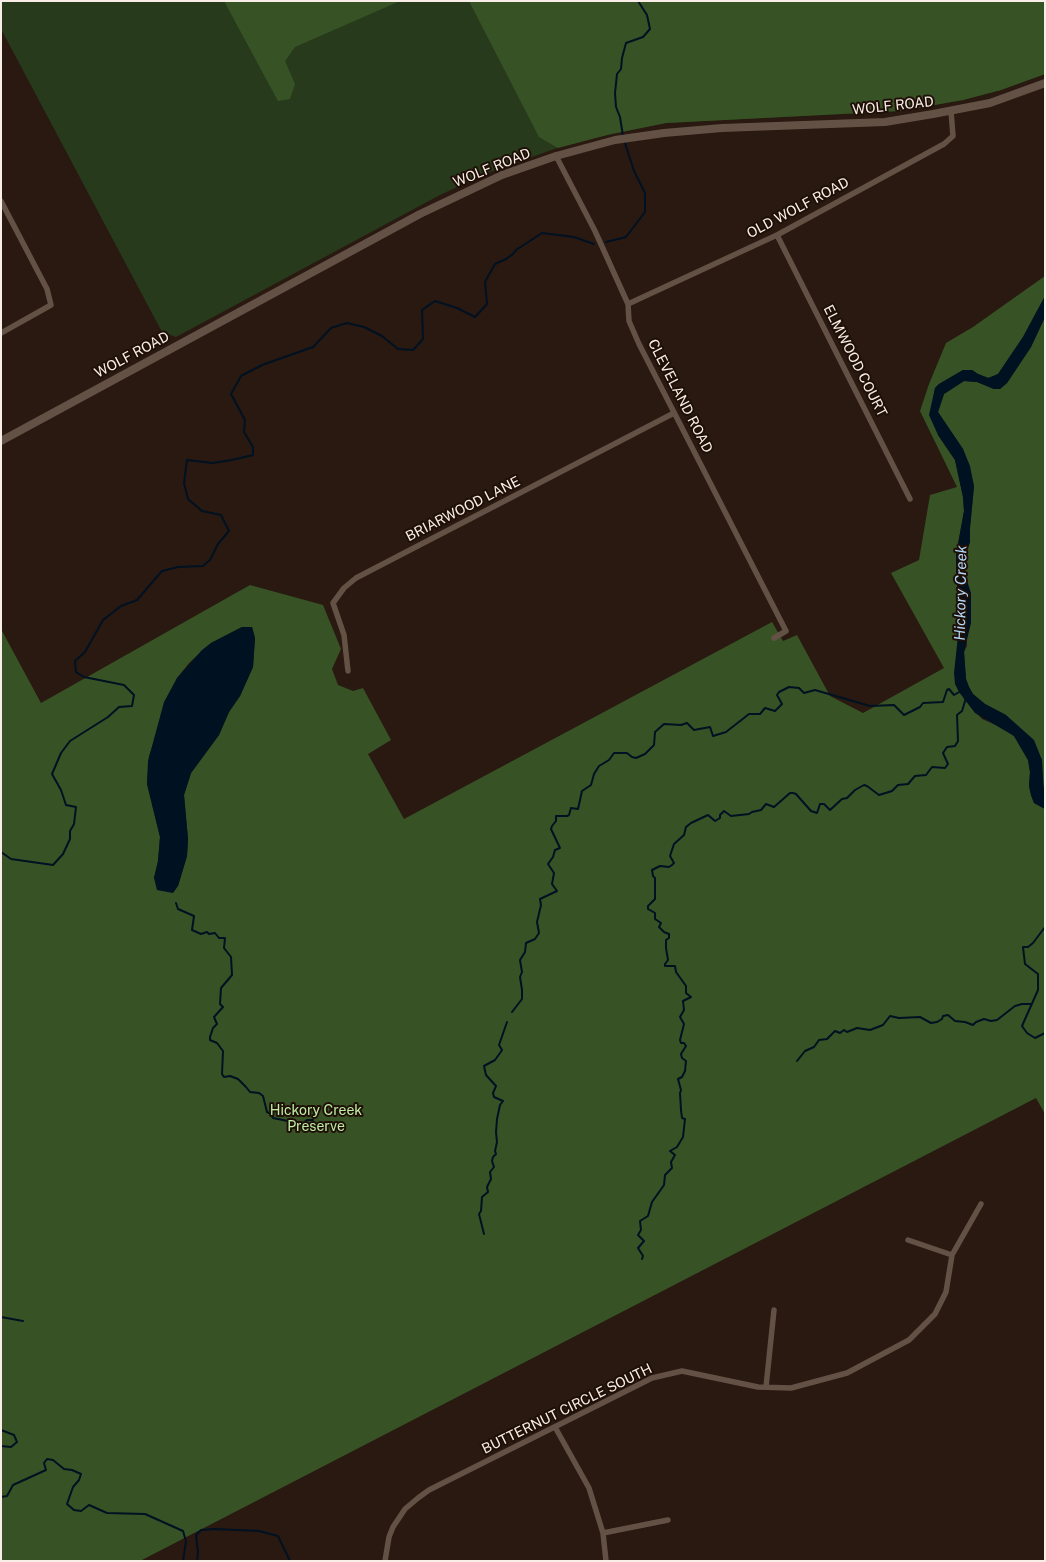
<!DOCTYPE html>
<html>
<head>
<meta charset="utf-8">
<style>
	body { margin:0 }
	#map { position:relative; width:1046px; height:1562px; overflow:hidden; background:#291910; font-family:"Public Sans",sans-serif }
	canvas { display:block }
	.frame { position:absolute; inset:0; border:2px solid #f9ede7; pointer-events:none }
</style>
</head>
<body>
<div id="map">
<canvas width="1046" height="1562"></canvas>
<div class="frame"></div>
</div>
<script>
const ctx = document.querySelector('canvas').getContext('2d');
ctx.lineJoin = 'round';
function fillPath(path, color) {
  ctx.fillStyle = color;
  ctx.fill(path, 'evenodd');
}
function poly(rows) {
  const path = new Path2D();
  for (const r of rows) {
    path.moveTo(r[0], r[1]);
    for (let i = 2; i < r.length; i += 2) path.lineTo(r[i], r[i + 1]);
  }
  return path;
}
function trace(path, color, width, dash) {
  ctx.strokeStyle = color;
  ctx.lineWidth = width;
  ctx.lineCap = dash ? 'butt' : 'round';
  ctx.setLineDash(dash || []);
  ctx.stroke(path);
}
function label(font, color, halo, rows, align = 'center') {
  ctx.font = font + ' "Public Sans",sans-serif';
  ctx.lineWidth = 4;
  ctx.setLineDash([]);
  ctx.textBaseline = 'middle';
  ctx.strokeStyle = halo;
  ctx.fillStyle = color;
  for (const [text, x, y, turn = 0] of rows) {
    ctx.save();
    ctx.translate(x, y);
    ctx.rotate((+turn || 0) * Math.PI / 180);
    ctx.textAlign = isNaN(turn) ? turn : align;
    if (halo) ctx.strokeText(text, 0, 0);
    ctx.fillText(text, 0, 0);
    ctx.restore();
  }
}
fillPath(poly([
	[1,1,1045,1,1045,74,1001,90,963,100,900,111,666,123,574,142,490,172,440,195,176,337,162,332,1,29]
]), '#273a1c');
fillPath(poly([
	[224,1,400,1,295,47,285,61,295,84,290,99,278,101],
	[469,1,1045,1,1045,74,1001,90,963,100,900,111,666,123,611,134,558,148,539,137],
	[1045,276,1045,296,1023,337,998,374,989,378,978,374,972,370,963,370,939,384,935,388,933,401,938,435,955,460,963,497,964,511,956,555,956,573,960,617,957,654,964,699,982,719,1003,728,1014,736,1028,760,1030,772,1029,786,1031,795,1034,803,1045,809,1045,1114,1036,1098,140,1561,1,1561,1,629,41,703,250,585,323,605,341,649,332,669,338,685,353,691,363,688,391,740,368,754,404,819,772,622,783,641,797,635,830,696,863,713,944,668,891,573,919,560,930,495,957,487,920,411,929,384,946,343,973,327],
	[242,627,252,627,255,638,253,667,240,696,229,712,219,735,191,773,184,795,188,839,187,856,178,886,154,878,158,861,160,837,147,784,149,756,177,678,190,662,211,643],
	[1045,317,1045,791,1042,781,1042,760,1006,715,985,704,973,694,969,687,966,679,964,652,967,646,963,565,964,558,970,542,970,528,974,486,963,449,938,412,944,394,964,381,977,382,994,389,1000,389,1007,383,1031,347]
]), '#375326');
fillPath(poly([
	[1045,296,1045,317,1031,347,1007,383,1000,389,994,389,977,382,964,381,944,394,938,412,963,449,970,466,974,486,970,528,970,542,964,558,963,565,964,572,971,593,971,623,964,652,966,679,969,687,973,694,985,704,1006,715,1034,740,1042,760,1045,809,1034,803,1031,795,1029,786,1030,772,1028,760,1014,736,975,713,959,692,955,684,954,673,960,617,956,573,956,555,964,511,963,497,955,460,938,435,929,415,935,388,939,384,963,370,972,370,978,374,988,378,998,374,1023,337],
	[242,627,252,627,255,638,253,667,240,696,229,712,219,735,191,773,184,795,188,839,187,856,178,886,173,893,157,890,154,878,158,861,160,837,147,784,148,761,164,702,177,678,202,650,211,643]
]), '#012');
trace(poly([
	[623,136,620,117,616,107,615,93,617,74,621,69,622,58,626,43,643,37,650,29,647,15,638,1],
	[606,242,626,237,645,212,645,193,634,171,624,140],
	[1,852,11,859,53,865,63,854,70,839,70,831,74,824,76,807,66,805,61,790,52,774,61,753,70,741,108,717,119,707,132,706,134,695,124,685,84,677,76,672,75,661,85,652,103,620,121,606,137,600,162,571,178,567,203,566,210,560,218,544,229,531,221,515,202,511,188,499,184,483,187,460,213,463,232,460,253,455,253,447,244,432,245,420,231,394,241,376,262,365,313,347,331,328,347,323,364,327,382,336,398,349,413,350,423,339,422,310,435,301,457,308,475,317,487,304,485,282,495,264,506,259,513,254,516,250,542,233,574,237,594,244],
	[176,903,178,909,194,916,192,930,201,934,207,932,209,934,215,933,219,938,225,938,224,948,231,957,232,975,221,988,220,1004,223,1007,214,1017,217,1024,213,1028,210,1037,210,1040,217,1043,223,1051,222,1074,224,1077,230,1076,238,1079,246,1087,250,1092,259,1093,263,1096,267,1112,271,1114,273,1118,302,1124,307,1120,313,1120],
	[1045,927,1033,943,1028,947,1023,947,1025,964,1038,974,1038,990,1022,1026,1027,1033,1035,1038,1045,1033],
	[512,1012,522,999,522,990,520,977,522,972,520,960,525,952,526,943,535,939,539,933,537,922,541,905,540,899,557,891,552,884,554,873,548,864,553,857,555,850,560,848,551,829,552,826,556,821,556,816,567,816,569,815,571,808,578,809,582,791,591,785,594,774,599,766,609,760,614,753,627,753,632,757,636,758,645,754,654,745,655,732,664,724,681,725,687,723,694,730,710,727,713,736,726,732,749,714,760,714,765,708,775,711,782,704,777,695,779,692,789,687,799,688,804,693,815,690,870,706,894,705,904,715,920,707,923,703,943,702,947,690,949,689,954,695,961,691],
	[797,1061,805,1051,814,1047,819,1040,827,1039,835,1031,840,1033,844,1030,847,1032,857,1028,870,1030,883,1025,890,1016,899,1018,920,1017,931,1023,937,1022,942,1019,943,1016,948,1015,955,1021,965,1022,973,1025,976,1022,984,1019,991,1021,997,1020,1015,1006,1022,1004,1032,1004],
	[484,1234,479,1214,481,1211,482,1197,488,1192,487,1187,491,1179,490,1172,494,1167,492,1161,493,1157,496,1154,495,1151,497,1142,496,1132,497,1119,500,1105,503,1101,494,1097,493,1093,496,1086,486,1075,484,1066,495,1060,500,1053,502,1050,499,1045,507,1022],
	[642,1259,643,1256,638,1248,644,1241,638,1235,641,1230,640,1221,648,1216,652,1202,664,1185,665,1175,672,1168,671,1162,675,1155,670,1151,677,1147,683,1137,685,1119,682,1118,681,1110,680,1093,681,1090,678,1079,682,1077,685,1071,686,1061,682,1058,681,1054,686,1046,684,1043,681,1043,680,1040,684,1024,680,1017,684,1010,683,1001,691,997,686,993,686,986,676,972,675,966,665,966,665,964,668,960,666,948,666,940,669,938,669,934,664,932,659,927,661,923,655,919,655,913,648,909,648,906,655,899,655,878,653,876,652,870,660,866,669,867,672,865,674,863,670,856,674,844,684,835,686,827,691,823,708,815,715,821,720,818,720,815,724,811,731,816,749,814,752,812,761,810,766,804,774,807,790,793,793,793,796,794,811,811,817,813,820,804,824,804,830,810,842,799,847,798,855,790,864,785,867,786,879,795,892,791,898,785,908,784,915,776,926,775,932,767,945,768,948,764,943,753,947,747,955,746,958,741,957,715,962,711,966,698],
	[1,1317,23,1321],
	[1,1430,14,1435,17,1442,11,1447,1,1446],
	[1,1497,7,1496,13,1485,46,1470,44,1463,47,1459,53,1460,64,1469,72,1470,81,1474,79,1480,73,1487,67,1504,74,1510,81,1511,89,1505,107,1513,145,1514,183,1531,186,1541,183,1561],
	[197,1561,198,1552,196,1535,201,1530,214,1529,259,1531,278,1536,290,1561]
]), '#012', 2);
trace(poly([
	[556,156,595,231,628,304,629,321,639,344,786,631,774,638],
	[1,201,47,289,51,305,1,333],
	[777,235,910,499],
	[628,304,777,235,944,144,953,136,951,111],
	[348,671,344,635,333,603,344,588,356,578,674,413],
	[908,1240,952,1255],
	[766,1387,774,1310],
	[555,1427,589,1488,603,1533,606,1561],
	[603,1533,668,1520],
	[385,1561,389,1537,393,1527,405,1509,418,1498,429,1490,652,1378,682,1371,758,1387,791,1388,847,1373,909,1340,935,1314,946,1292,952,1255,981,1204]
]), '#645146', 5.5);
trace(poly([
	[1,441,420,214,502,175,556,156,615,140,664,133,722,128,885,122,933,114,990,103,1045,83]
]), '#645146', 8);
label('14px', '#f9ede7', '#1f1007', [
	["WOLF ROAD",893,106,-6],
	["WOLF ROAD",492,168,-22],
	["OLD WOLF ROAD",798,208,-28],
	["WOLF ROAD",132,355,-28],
	["ELMWOOD COURT",855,361,63],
	["CLEVELAND ROAD",680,396,63],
	["BRIARWOOD LANE",463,509,-27],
	["BUTTERNUT CIRCLE SOUTH",567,1409,-26]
]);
label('14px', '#bfeea6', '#1f1007', [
	["Hickory Creek",316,1111],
	["Preserve",316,1127]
]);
label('italic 15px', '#afd7fa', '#1f1007', [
	["Hickory Creek",961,593,-89]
]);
</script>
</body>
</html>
